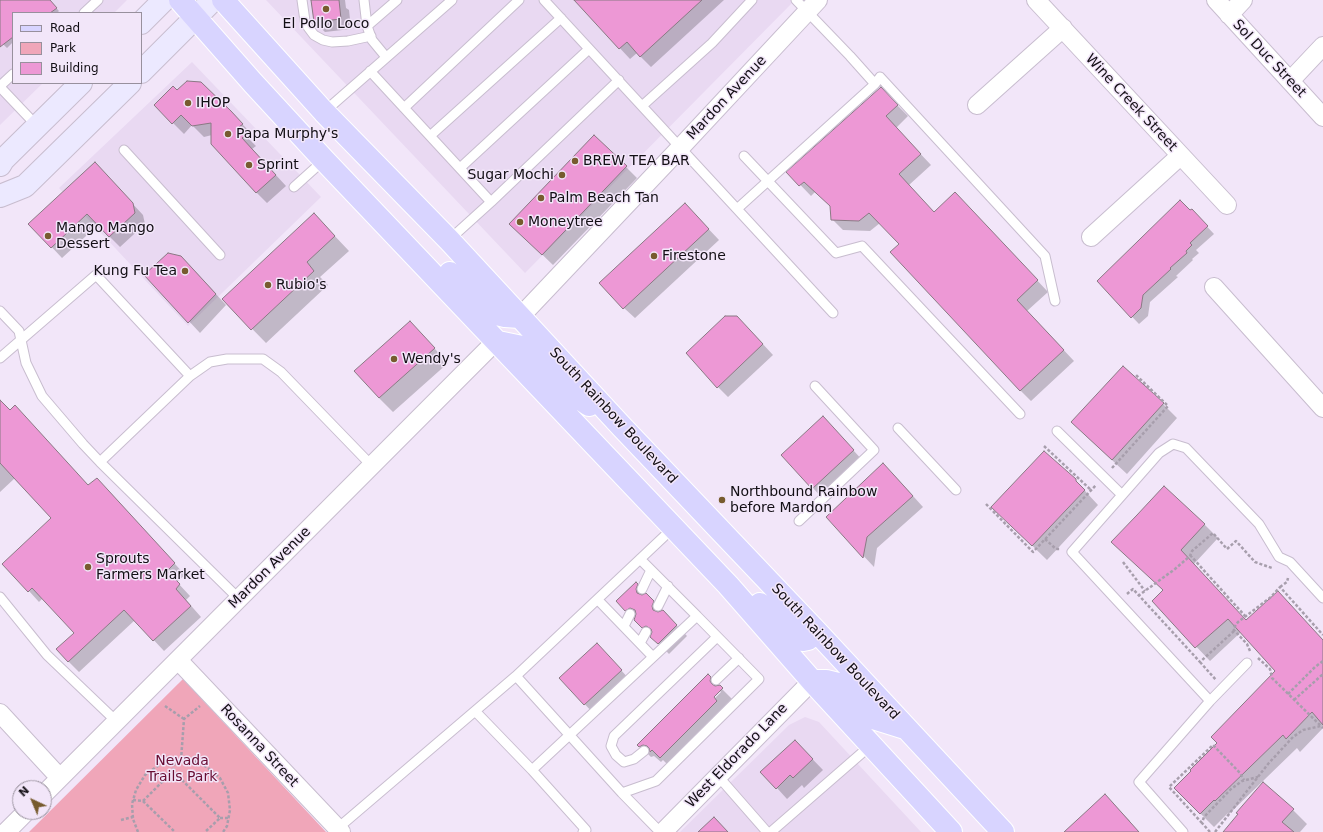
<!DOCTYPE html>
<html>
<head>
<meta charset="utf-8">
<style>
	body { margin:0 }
	#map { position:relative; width:1323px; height:832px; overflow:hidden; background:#f2e6f9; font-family:"DejaVu Sans",sans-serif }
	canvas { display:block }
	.legend { position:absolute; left:12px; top:12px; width:130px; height:72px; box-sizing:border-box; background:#f2e6f9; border:1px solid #98909d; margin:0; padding:5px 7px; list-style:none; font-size:12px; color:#120e14 }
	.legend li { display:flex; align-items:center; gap:8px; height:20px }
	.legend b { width:20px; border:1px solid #98909d }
	.north { position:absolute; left:12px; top:780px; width:40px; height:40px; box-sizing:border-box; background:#f2e6f9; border:1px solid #98909d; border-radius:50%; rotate:316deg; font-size:11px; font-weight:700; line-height:16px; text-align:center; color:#120e14 }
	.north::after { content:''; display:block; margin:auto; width:14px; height:18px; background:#775b2e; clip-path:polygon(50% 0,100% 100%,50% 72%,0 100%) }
</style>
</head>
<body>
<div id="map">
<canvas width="1323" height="832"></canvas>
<ul class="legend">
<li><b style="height:5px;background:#d8d4ff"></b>Road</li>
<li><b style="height:11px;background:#f0a6b9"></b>Park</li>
<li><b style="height:11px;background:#ed98d5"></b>Building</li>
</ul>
<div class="north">N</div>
</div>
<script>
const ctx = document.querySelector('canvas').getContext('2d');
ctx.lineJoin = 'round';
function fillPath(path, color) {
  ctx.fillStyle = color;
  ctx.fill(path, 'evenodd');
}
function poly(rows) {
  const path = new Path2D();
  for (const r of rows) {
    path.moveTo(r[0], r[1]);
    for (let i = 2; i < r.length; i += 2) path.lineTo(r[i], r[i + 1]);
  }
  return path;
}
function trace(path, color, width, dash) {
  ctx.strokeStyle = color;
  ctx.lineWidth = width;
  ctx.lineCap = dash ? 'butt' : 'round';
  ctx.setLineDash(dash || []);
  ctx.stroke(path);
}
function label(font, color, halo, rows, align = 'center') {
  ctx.font = font + ' "DejaVu Sans",sans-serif';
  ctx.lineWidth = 3;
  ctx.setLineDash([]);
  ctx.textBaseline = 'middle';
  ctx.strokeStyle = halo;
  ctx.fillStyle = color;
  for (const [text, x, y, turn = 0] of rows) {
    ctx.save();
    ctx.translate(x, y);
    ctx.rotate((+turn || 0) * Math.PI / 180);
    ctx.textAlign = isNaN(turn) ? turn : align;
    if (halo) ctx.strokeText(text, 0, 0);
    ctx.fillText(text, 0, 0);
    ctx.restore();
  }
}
fillPath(poly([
	[0,0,127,0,114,13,13,13,13,83,43,83,0,125],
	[266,0,795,0,525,273],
	[192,62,321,197,188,326,59,188],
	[805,717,819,722,921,832,680,832,789,725]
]), '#e9d9f2');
fillPath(poly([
	[183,679,326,832,29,832]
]), '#f0a6b9');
fillPath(poly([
	[0,0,49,0,59,11,57,13,13,13,13,42,7,48,0,41],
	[311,0,345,0,346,8,349,10,351,29,325,32,315,22],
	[575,0,724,0,651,67,637,53,630,59],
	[201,83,253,135,249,139,256,146,252,149,286,186,267,203,256,192,212,135,204,137,192,125,184,134,155,105,178,92],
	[891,99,908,116,896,128,931,165,909,185,934,213,966,204,1048,292,1027,311,1074,361,1031,401,1020,390,900,244,880,223,870,231,843,230,832,219,831,207,815,192,811,196,788,172],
	[626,167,637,178,553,265,521,234],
	[105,174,143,215,145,224,120,247,98,225,62,258,30,224],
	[1180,202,1190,211,1198,217,1214,234,1196,250,1199,253,1192,259,1193,260,1176,276,1178,277,1150,302,1148,316,1139,324,1098,281,1121,258],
	[685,204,719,240,635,318,624,308],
	[314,214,349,251,320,277,328,285,266,343,223,299],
	[192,268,226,305,200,333,146,275],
	[410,322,448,363,393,412,379,398],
	[748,328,773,355,728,397,718,387],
	[0,401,88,485,108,490,185,575,177,582,190,596,186,600,201,617,164,651,135,620,79,672,68,661,75,634,43,598,39,602,29,591,52,519,15,478,0,492],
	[1163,404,1177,418,1127,474,1086,436],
	[833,428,864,462,823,499,813,488],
	[894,475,923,507,877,548,874,567,827,517],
	[1075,480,1098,505,1047,560,1007,521],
	[1204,524,1218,538,1194,564,1246,621,1323,641,1323,728,1300,752,1297,748,1229,814,1228,813,1214,827,1200,813,1219,743,1276,671,1241,632,1210,661,1153,601,1164,590,1126,555],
	[635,583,687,636,669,654,617,601],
	[607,655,632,682,595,715,560,678],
	[708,675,733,700,671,768,663,760,661,762,654,756,651,757,639,745],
	[719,690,721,692,711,702,709,700],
	[795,741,823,770,804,788,802,785,787,799,777,788],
	[1105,795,1130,821,1129,822,1139,832,1066,832],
	[1293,810,1307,824,1300,832,1225,832]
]), '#0003');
const building = poly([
	[0,0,50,0,57,8,50,13,13,13,13,37,0,47,0,0],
	[311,0,339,0,341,19,314,22,311,0],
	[574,0,702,0,640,57,627,42,619,49,574,0],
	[187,81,201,82,231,111,243,124,239,127,246,135,242,138,276,175,256,193,211,144,211,123,192,126,181,115,172,124,154,105,173,86,177,90,187,81],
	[881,87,898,105,886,116,921,154,899,174,934,212,955,192,1038,280,1017,300,1064,350,1020,391,890,252,899,244,869,213,859,221,831,220,830,206,804,182,799,186,786,172,881,87],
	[594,135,627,166,542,255,509,224,594,135],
	[95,162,133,203,135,213,109,237,87,214,51,248,28,224,95,162],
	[1180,200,1190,210,1192,209,1208,226,1190,243,1192,245,1186,251,1187,253,1170,268,1171,269,1143,295,1141,308,1131,318,1097,281,1180,200],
	[685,203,709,229,623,309,599,283,685,203],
	[314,213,335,236,307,262,314,271,251,330,222,299,314,213],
	[168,253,181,256,216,294,188,323,144,275,168,253],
	[725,316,737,316,763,344,717,388,686,353,725,316],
	[410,321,435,348,379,398,354,371,410,321],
	[1123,366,1164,403,1112,460,1071,422,1123,366],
	[0,400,10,410,15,405,88,485,97,478,175,563,167,571,180,584,176,589,191,606,153,641,124,610,68,662,56,649,74,633,32,588,28,592,2,564,51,518,0,463,0,400],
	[823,416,854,450,812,489,781,455,823,416],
	[1044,451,1076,479,1076,481,1085,490,1032,546,991,507,1044,451],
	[883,463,913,496,867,537,863,558,826,517,883,463],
	[1164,486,1205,524,1181,550,1246,620,1278,591,1323,640,1323,725,1312,712,1286,739,1283,735,1215,801,1214,800,1200,814,1174,788,1191,771,1190,770,1217,743,1211,737,1275,671,1228,619,1195,648,1152,601,1163,590,1111,542,1137,515,1164,486],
	[636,582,638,584,636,589,637,593,642,595,646,593,654,601,652,606,653,610,658,612,663,610,677,625,658,644,650,637,652,632,651,629,646,626,642,628,634,620,636,614,635,610,630,608,625,611,616,601,636,582],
	[597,643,622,670,584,705,559,678,597,643],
	[708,674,711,677,710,681,712,684,715,686,720,685,723,688,714,697,717,701,660,758,652,750,650,752,649,748,647,746,643,745,639,747,637,745,708,674],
	[795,740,813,759,793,778,790,775,776,789,760,772,795,740],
	[1263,782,1294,809,1282,822,1294,832,1223,832,1238,814,1236,813,1263,782],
	[1105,794,1139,832,1064,832,1090,808,1105,794],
	[714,817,728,832,698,832,714,817]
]);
fillPath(building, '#ed98d5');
trace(building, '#8a7984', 1);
const lane = poly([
	[302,0,305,21,308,27,314,35,323,40,332,42,348,41,371,36],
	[364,0,367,26,372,40,386,57],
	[544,0,833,313],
	[84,13,98,0],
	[367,26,397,0],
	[370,71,491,202],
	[875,84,880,77,1045,256,1055,301],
	[0,86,13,74],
	[0,87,37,126],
	[642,106,712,43,752,0],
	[404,108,519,0],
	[324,112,452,0],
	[430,136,561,18],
	[124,150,220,255],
	[744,156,836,253,862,246,1020,414],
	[460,168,589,49],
	[294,187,324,160],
	[737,209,875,84,850,56,796,0],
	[449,240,491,202,619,80],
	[0,311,19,331,26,363,42,396,83,444,100,462,239,599],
	[0,358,96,275,190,376],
	[898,428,956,490],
	[1057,431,1122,495],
	[100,462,190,376,210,362,227,359,263,359,281,372,372,466],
	[799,521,874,450,815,386],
	[640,559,697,616],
	[642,589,651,570],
	[0,597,47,655,116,721],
	[598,600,653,657],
	[658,606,668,586],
	[624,626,630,614],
	[640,643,646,632],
	[716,680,739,658],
	[1210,701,1072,552,1159,453,1173,444,1186,448,1259,524,1279,557,1290,562,1323,598],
	[475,711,532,770,586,830,583,832],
	[644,751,634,759,624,762,616,755,611,746,614,736,717,637],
	[532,770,697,616,759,679,656,781,622,793],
	[718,776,767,832],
	[338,828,516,676],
	[660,832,622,793,516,676,673,528],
	[771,832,871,745],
	[1183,832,1139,782,1210,701,1247,663]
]);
const street = poly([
	[1036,0,1227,205],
	[1216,0,1323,117],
	[1229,15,1243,0],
	[1290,81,1323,46],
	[977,105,1063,28],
	[1091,237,1180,156],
	[1214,287,1323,408],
	[520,317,680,148,818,0],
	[178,660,341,832],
	[0,713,60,778],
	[44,794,496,341],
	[6,832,26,812],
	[663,832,812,681]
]);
const secondary = poly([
	[141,23,164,0],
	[141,72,213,0],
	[0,165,3,160,81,83],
	[0,196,25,186,130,83]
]);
const primary = poly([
	[180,0,253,83,324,160,728,585,812,681,951,832],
	[223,0,324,112,449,240,622,427,816,631,1003,832],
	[450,273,488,308,497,314,505,316,520,317],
	[498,342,522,347,528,352,561,386,589,405],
	[760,604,798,638,803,640,808,639,816,631],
	[812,681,826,681,838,684,845,690,870,717,905,728]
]);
trace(lane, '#c8bdcf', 11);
trace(street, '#c8bdcf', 20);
trace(secondary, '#c8bdcf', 24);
trace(primary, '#fff', 24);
trace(poly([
	[1044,446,1091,490],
	[1112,468,1168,406,1135,374],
	[986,504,1033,552,1096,485],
	[1045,539,1056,549,1061,549],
	[1190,555,1246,617],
	[1123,562,1145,591],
	[1280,587,1287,582,1288,578],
	[1127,594,1133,589,1200,662,1234,631],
	[1138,596,1175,569,1190,556,1192,551,1213,533,1227,549,1236,541,1255,562,1272,568],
	[1250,651,1247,644,1233,629,1238,622,1271,597,1280,587,1323,635],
	[1258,658,1270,669,1272,678,1321,726],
	[1200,662,1216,680],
	[1288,694,1315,667,1323,661],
	[1294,700,1323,674],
	[165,706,184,719],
	[181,760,184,719,200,706],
	[173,771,175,760],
	[133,800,143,801,175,832],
	[143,801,173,771,220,818,205,832],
	[220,818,228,818],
	[121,820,133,817],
	[1202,823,1169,787,1213,745,1240,773,1244,780],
	[138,832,133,819,132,804,136,790,145,775,159,765,175,760,192,760,207,767,220,778,228,793,230,810,227,826,223,832],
	[1210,832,1202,823,1204,817,1231,789,1242,781,1258,777],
	[1215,832,1268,764,1293,737,1303,730,1321,726,1323,728]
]), '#a79eac', 2.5, [3, 2]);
trace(lane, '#fff', 9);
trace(street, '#fff', 18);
trace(secondary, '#ece9ff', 22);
trace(primary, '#d8d4ff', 22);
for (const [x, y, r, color] of [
	[326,9,4,"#775b2e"],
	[188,103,4,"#775b2e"],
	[228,134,4,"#775b2e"],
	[575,161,4,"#775b2e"],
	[249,165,4,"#775b2e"],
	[562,175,4,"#775b2e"],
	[541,198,4,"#775b2e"],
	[520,222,4,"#775b2e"],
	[48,236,4,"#775b2e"],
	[654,256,4,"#775b2e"],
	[185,271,4,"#775b2e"],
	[268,285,4,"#775b2e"],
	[394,359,4,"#775b2e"],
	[722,500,4,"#775b2e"],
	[88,567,4,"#775b2e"]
]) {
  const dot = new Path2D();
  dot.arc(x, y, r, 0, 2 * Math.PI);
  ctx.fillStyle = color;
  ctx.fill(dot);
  trace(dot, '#f2e6f9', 1.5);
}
label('14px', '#120e14', '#f2e6f9', [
	["El Pollo Loco",326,24,"center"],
	["IHOP",196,103],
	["Papa Murphy's",236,134],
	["BREW TEA BAR",583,161],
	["Sprint",257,165],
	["Sugar Mochi",554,175,"right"],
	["Palm Beach Tan",549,198],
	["Moneytree",528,222],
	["Mango Mango",56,228],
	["Dessert",56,244],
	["Firestone",662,256],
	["Kung Fu Tea",177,271,"right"],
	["Rubio's",276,285],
	["Wendy's",402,359],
	["Northbound Rainbow",730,492],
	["before Mardon",730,508],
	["Sprouts",96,559],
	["Farmers Market",96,575]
], 'left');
label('14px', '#120e14', '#f2e6f9', [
	["Sol Duc Street",1269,59,47],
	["Mardon Avenue",727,98,-47],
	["Wine Creek Street",1131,103,47],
	["South Rainbow Boulevard",613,416,47],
	["Mardon Avenue",270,568,-45],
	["South Rainbow Boulevard",835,652,47],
	["Rosanna Street",259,746,47],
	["West Eldorado Lane",737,756,-46]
]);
label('14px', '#680d33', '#f2e6f9', [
	["Nevada",182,761],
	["Trails Park",182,777]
]);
</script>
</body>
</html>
